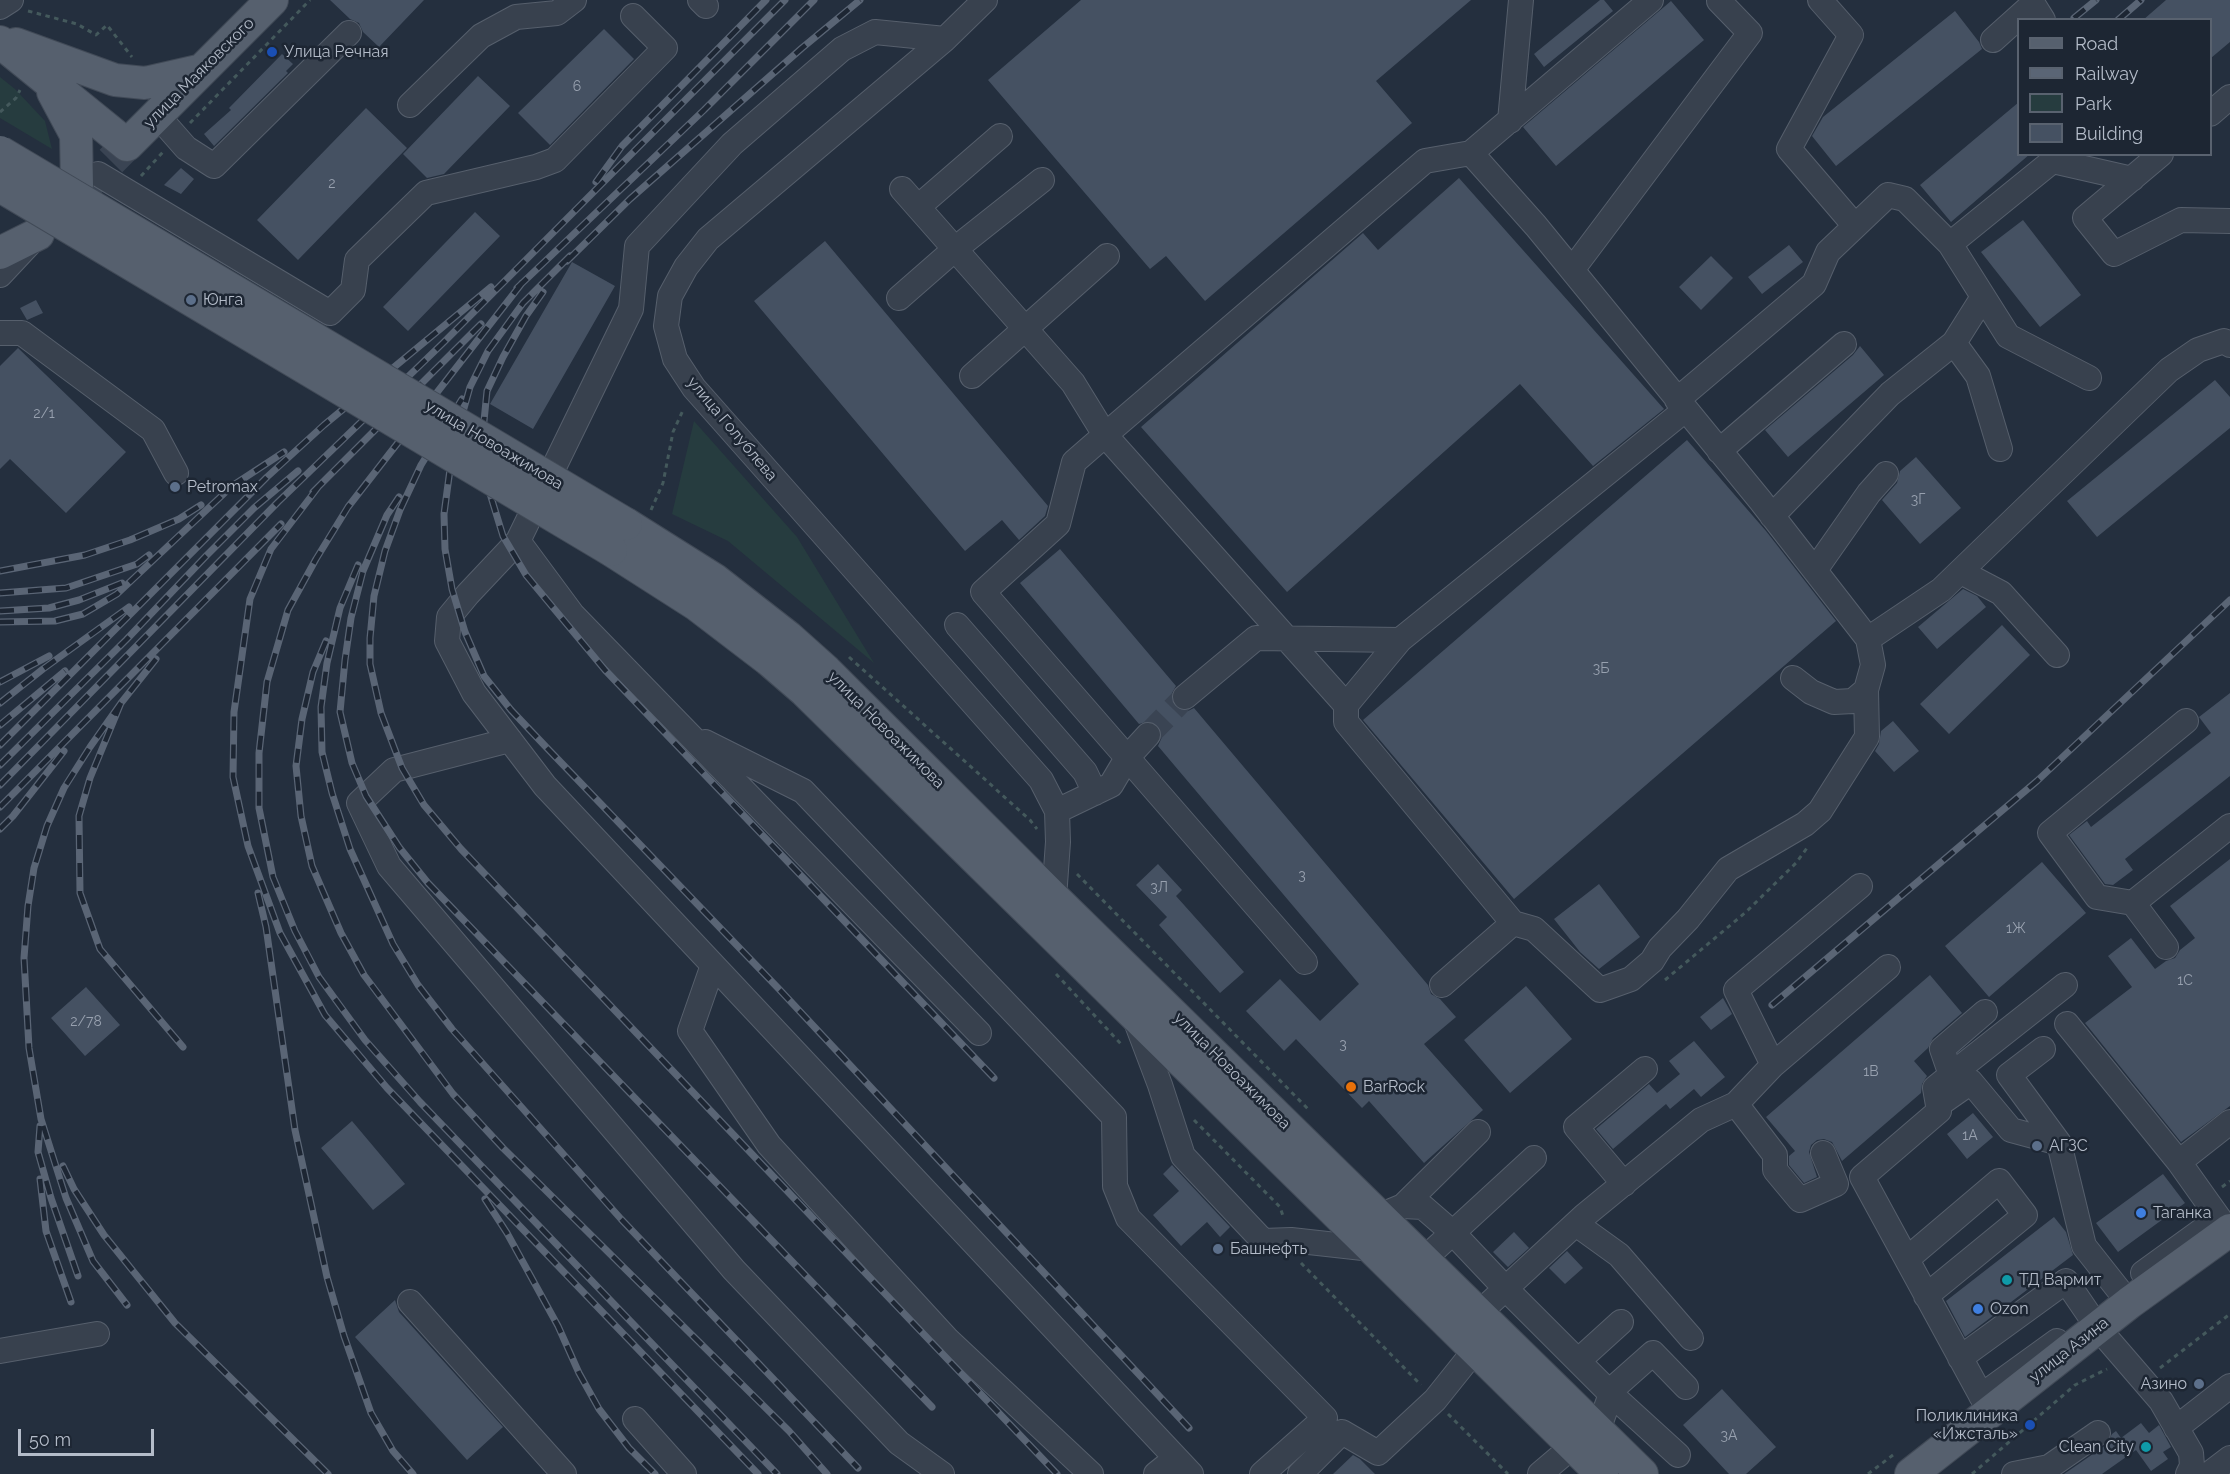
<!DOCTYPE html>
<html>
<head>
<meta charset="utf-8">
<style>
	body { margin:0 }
	#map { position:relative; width:2230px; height:1474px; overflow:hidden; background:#242f3e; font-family:Raleway,sans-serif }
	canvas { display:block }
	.legend { position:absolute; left:2017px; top:18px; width:195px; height:138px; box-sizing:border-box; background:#1d2633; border:2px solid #59626f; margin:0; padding:8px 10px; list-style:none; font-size:18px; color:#b4bcc9 }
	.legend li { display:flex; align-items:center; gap:12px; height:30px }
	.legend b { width:30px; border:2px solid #59626f }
	.scale { position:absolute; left:18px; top:1429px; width:136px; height:27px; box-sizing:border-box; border:3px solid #b4bcc9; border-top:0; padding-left:8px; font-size:18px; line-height:21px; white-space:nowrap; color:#b4bcc9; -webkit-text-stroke:4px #1d2633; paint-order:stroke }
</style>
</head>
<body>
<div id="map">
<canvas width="2230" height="1474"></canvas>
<ul class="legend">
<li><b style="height:8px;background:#56606e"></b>Road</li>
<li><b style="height:8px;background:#5a6575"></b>Railway</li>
<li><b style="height:16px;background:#263c3f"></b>Park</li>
<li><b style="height:16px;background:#455162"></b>Building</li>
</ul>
<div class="scale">50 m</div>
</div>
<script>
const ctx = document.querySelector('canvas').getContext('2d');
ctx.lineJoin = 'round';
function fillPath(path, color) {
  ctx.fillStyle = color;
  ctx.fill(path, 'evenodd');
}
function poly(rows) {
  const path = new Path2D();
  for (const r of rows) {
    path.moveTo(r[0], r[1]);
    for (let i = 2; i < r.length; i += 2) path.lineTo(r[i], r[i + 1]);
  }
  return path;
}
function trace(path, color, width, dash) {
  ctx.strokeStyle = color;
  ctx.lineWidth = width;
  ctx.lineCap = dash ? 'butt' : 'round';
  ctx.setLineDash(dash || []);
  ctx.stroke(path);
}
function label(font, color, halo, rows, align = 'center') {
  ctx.font = font + ' Raleway,sans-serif';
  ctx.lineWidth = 5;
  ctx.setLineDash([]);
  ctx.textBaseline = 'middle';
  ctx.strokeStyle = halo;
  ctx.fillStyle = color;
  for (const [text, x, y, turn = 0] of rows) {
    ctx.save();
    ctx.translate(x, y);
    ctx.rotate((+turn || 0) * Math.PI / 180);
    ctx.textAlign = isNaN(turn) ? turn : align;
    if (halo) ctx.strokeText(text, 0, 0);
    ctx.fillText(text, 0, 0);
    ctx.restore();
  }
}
fillPath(poly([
	[0,77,15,89,45,121,52,149,0,118],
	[694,421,797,537,874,663,728,541,672,514]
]), '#263c3f');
fillPath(poly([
	[330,0,424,0,379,47,363,32,359,23,350,19],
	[1081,0,1471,0,1376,81,1412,123,1205,301,1166,256,1150,269,988,80],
	[1600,0,1604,0,1613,11,1544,67,1534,54],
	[2166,0,2230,0,2230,42,2211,58,2211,20,2143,20],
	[1671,1,1704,40,1556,166,1523,127],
	[1955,11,1979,42,1982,49,1836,166,1812,136,1823,117],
	[604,29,634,59,550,145,518,113],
	[282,54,293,64,286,71,288,73,214,146,204,134,231,110,229,108],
	[478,76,510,106,444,174,427,178,403,154],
	[2019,102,2019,154,2030,154,1951,222,1920,185],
	[366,108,407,148,298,260,257,220],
	[181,168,194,179,181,194,164,185],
	[1459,178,1664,409,1593,466,1520,384,1287,592,1141,427,1363,233,1378,250],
	[475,212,500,236,408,331,383,307],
	[2023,220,2081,295,2040,327,1981,252],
	[825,241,1048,506,1045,516,1019,540,1002,520,965,551,754,301],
	[1789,245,1803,262,1762,294,1748,277],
	[1711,256,1733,278,1701,310,1679,287],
	[572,262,615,286,533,429,490,404],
	[36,300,43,313,27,320,20,308],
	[1860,346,1884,375,1788,457,1765,430,1853,355],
	[18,348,126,452,66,513,10,459,0,469,0,366],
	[2215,380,2230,397,2230,428,2097,537,2067,501],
	[1687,440,1766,531,1836,621,1514,899,1363,720],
	[1916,457,1961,508,1920,544,1882,500,1897,483,1900,471],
	[1060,549,1176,686,1172,693,1171,700,1174,706,1181,710,1188,711,1194,708,1428,985,1431,994,1440,999,1456,1017,1424,1044,1483,1110,1424,1163,1369,1101,1362,1108,1296,1039,1284,1051,1246,1011,1280,979,1320,1021,1359,984,1158,746,1162,737,1162,731,1158,725,1150,721,1139,724,1020,583],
	[1963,589,1977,596,1986,607,1937,649,1918,627],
	[2002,625,2030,655,1949,734,1920,704],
	[2230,693,2230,776,2125,859,2133,870,2113,885,2105,884,2069,835,2087,821,2091,827,2211,733,2199,717],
	[1893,721,1919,751,1894,772,1875,751,1879,744,1881,731],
	[2230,859,2230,1106,2181,1142,2085,1023,2132,987,2108,956,2131,938,2155,969,2166,961,2175,958,2180,950,2195,938,2170,906],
	[2042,862,2086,913,1989,997,1945,946],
	[1158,864,1182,890,1176,896,1244,972,1220,993,1159,925,1167,917,1136,885],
	[1599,884,1640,937,1599,969,1580,952,1554,919],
	[1930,975,1962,1013,1933,1038,1928,1048,1914,1061,1927,1076,1922,1084,1921,1093,1842,1161,1832,1142,1824,1139,1817,1140,1811,1145,1809,1152,1817,1177,1804,1183,1789,1165,1789,1156,1795,1151,1766,1117],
	[1526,986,1572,1039,1510,1093,1464,1040],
	[86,987,120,1025,85,1056,51,1018],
	[1723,998,1732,1014,1711,1030,1700,1017],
	[1694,1041,1725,1077,1701,1097,1694,1089,1670,1109,1666,1104,1613,1149,1596,1129,1649,1084,1657,1093,1680,1074,1669,1061],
	[1973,1113,1993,1137,1967,1159,1947,1134],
	[352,1121,405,1184,373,1210,321,1148],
	[1172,1165,1230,1227,1220,1237,1207,1222,1181,1246,1153,1215,1179,1191,1163,1174],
	[2163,1174,2185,1203,2118,1252,2096,1223],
	[2054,1217,2066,1232,2073,1255,1965,1337,1946,1301],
	[1514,1232,1529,1248,1508,1267,1493,1252],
	[1567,1251,1583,1268,1565,1284,1549,1268],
	[395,1300,399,1312,503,1427,467,1460,355,1337],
	[1722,1389,1776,1447,1746,1474,1729,1474,1683,1425],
	[2141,1423,2149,1433,2159,1425,2171,1447,2163,1452,2168,1459,2151,1471,2136,1450,2102,1474,2064,1474,2106,1445,2112,1434,2116,1431,2121,1438],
	[1353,1455,1360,1459,1375,1474,1333,1474]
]), '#455162');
trace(poly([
	[1148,735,1185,697]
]), '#3a4453', 24, [24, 12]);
trace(poly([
	[77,195,127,145]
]), '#3a4453', 32, [32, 16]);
const minor = poly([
	[700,0,706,6],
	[985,0,945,39,708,239,686,267,670,296,666,326,675,359,694,388,1041,780,1057,811,1058,842,1054,898],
	[1820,0,1851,35,1789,149,1855,226],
	[0,7,11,0],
	[945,39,875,32,842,49,732,144,637,246,631,309,518,541,572,614,979,1033],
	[1993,40,2033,4,2043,20],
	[410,105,481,36,516,17,557,13,574,0],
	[2210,114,2230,97],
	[157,115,186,148,214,166,349,33],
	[1510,121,1521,0],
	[1471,153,1651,0],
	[2161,154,2085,218,2114,254,2181,220,2230,221],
	[2053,161,2132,179],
	[98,174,330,313,353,290,357,260,426,193,536,167,555,160,665,48,633,16],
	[902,189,1073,383,1105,435,1074,462,1058,524,983,592,1305,962],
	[918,207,1000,136],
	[1950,244,2008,336,2089,378],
	[1572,270,1750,33,1719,1],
	[0,275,29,244],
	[899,298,955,249,1042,180],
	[0,333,22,333,153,430,176,473],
	[1954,343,1983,297],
	[972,376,1107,256],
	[1677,400,1814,284,1828,252,1888,195,1905,199,1950,244,2061,154],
	[1719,451,1844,344],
	[1772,516,1890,394,1954,343,1978,376,2000,449],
	[518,541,468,594,449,617,447,641,474,693,545,786,1191,1474],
	[1815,570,1869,493,1886,474],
	[1961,572,2001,593,2057,655],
	[957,625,1085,772,1095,793],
	[1868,639,1941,590,2169,370,2198,350,2224,341,2230,345],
	[1793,678,1811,692,1834,702,1853,701,1866,690],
	[1185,697,1256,638,1400,640,1685,410],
	[1346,705,1400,640],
	[510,740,394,770,359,803,389,866,734,1270,899,1443,942,1474],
	[705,742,803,791,1114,1117,1115,1186,1128,1218,1325,1418,1262,1474],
	[1057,811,1111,785,1127,758,1148,735],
	[2133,903,2097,897,2050,833,2186,721],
	[2166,947,2133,903,2230,826],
	[713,965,690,1031,769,1145,948,1340,1091,1474],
	[1442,985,1513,923,1534,929,1600,990,1631,979,1652,961,1660,948,1688,919,1728,869,1805,824,1820,811,1867,737,1866,690,1873,665,1868,639,1760,500,1536,226,1471,153,1425,161,1105,435,1346,705,1346,722,1513,923],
	[1985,1012,1942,1049,1951,1075,1935,1088,1939,1111,1862,1177,1990,1412],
	[1135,1019,1160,1085,1183,1156,1263,1241,1291,1240,1372,1249],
	[2067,1024,2179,1162],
	[2043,1049,2009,1075,2059,1143,2084,1246,2129,1303],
	[1773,1065,1736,990,1860,886],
	[1951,1075,2065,985],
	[1736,1104,1775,1155,1775,1170,1800,1200,1836,1184,1823,1153],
	[1938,1105,1971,1082,2011,1130,2059,1143],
	[1624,1184,1576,1127,1645,1069],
	[1403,1206,1478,1132],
	[1379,1216,1403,1206,1423,1207,1453,1233,1505,1288,1611,1394,1598,1430],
	[1576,1224,1619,1255,1691,1338],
	[2228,1231,2179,1162,2230,1122],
	[1907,1259,1999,1181,2025,1215,1926,1296],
	[1423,1260,1534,1158],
	[2143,1273,2219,1218],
	[410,1302,564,1474],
	[1478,1314,1584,1216,1701,1120,1736,1104,1773,1065,1888,967],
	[0,1351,97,1334],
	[1960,1358,2066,1281,2098,1328,2161,1401,2191,1453,2192,1466,2188,1474],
	[1578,1361,1621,1322],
	[1609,1392,1653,1353,1686,1387],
	[1611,1394,1678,1455],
	[1981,1396,2057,1341],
	[635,1419,684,1474],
	[2176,1428,2230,1386],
	[1156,1474,1176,1458],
	[1300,1474,1342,1432,1378,1453,1435,1400,1475,1350],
	[1540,1474,1573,1446],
	[2014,1474,2049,1467,2098,1433],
	[2209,1474,2230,1458]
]);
const major = poly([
	[0,42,127,145,272,0],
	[16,44,115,80,145,83,202,70],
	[53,92,76,135,77,185,70,202],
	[0,253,38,234],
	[626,524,715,580,788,637,826,671,1054,898,1642,1474],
	[611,550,697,605,769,660,805,691,1602,1474],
	[1911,1474,2129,1303,2230,1230]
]);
trace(minor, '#565f6c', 26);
trace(major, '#414a57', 34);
trace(poly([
	[28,11,77,24,96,35,107,25,132,57],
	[0,112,16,98,20,90],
	[190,123,310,0],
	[141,176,163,152],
	[651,510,663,483,673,432,684,408],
	[849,657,1030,820,1037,829],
	[1077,874,1308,1109],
	[1056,974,1121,1044],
	[1665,980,1746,912,1796,863,1807,848],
	[1194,1120,1280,1207,1284,1219],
	[2222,1187,2230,1181],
	[1301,1263,1421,1385],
	[2160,1368,2230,1314],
	[1448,1414,1508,1474],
	[1868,1474,1893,1455],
	[1972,1474,2075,1385,2107,1369]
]), '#44595c', 3, [4.5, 4.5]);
trace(minor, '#38414e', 24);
trace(major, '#56606e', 32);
const rail = poly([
	[2074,18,2096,0],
	[2118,20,2141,0],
	[596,182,622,146,766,0],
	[570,256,523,303,488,351,470,387,453,447,444,514,445,549,452,589,465,632,484,676,511,710,547,748,778,988,1189,1428],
	[567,261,630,199,802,48,860,0],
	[522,283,348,507,316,559,288,610,267,682,259,753,259,808,273,877,295,931,319,977,365,1040,420,1102,777,1474],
	[517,288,704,110,814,0],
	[543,292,526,316,503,357,487,391,480,461,503,536,526,575,605,670,994,1078],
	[462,399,421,465,400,510,385,551,374,596,370,638,370,664,381,713,402,768,424,805,461,849,1057,1474],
	[319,486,271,549,250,599,234,712,233,777,248,846,280,933,325,1015,387,1088,758,1474],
	[313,492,481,324],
	[399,497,387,515,363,571,351,618,345,660,340,712,352,763,366,796,399,847,428,883,932,1407],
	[358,565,340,608,327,663,321,707,322,752,332,793,350,849,393,944,418,985,452,1029,621,1219,858,1468],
	[0,571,85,555,130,540,179,519,201,505],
	[0,593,66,588,137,564,149,555],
	[0,611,49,608,79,600,122,583],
	[0,622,55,621,83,614,117,594,232,486,284,452],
	[326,641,313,672,302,719,296,766,301,816,312,866,341,933,364,975,453,1094,503,1148,789,1431,827,1474],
	[156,659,121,703,90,778,79,816,80,893,100,949,183,1047],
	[0,682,49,656],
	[0,703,43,669,129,607],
	[121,703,90,747,64,788,47,826,34,868,28,906,24,958,29,1048,41,1119,66,1198,93,1261,127,1305],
	[0,725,65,671],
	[0,745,267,477,324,425,491,287],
	[0,765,126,640,207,555,254,508,298,471],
	[0,785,278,502,443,343,785,0],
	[0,807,281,524],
	[0,829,13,816,64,751],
	[258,893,266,927,295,1130,327,1277,344,1336,371,1413,393,1451,413,1474],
	[1772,1005,2037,781,2230,600],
	[40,1126,38,1152,51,1198,78,1276],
	[63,1166,74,1189,104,1235,175,1323,328,1474],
	[40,1179,46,1231,71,1302],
	[485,1199,507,1233,558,1326,579,1373,599,1409,629,1448,655,1474]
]);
trace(rail, '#5a6575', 7);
trace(rail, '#1d2633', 4.5, [14]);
const majorBridge = poly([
	[0,152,626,524],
	[0,186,611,550]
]);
trace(majorBridge, '#414a57', 34, []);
trace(majorBridge, '#56606e', 32);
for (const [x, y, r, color] of [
	[272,52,6,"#1a4fb4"],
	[191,300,6,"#5c6f8a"],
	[175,487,6,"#5c6f8a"],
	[1351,1087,6,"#e8710a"],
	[2037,1146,6,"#5c6f8a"],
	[2141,1213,6,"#3f7fe0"],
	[1218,1249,6,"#5c6f8a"],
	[2007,1280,6,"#0f9aa8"],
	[1978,1309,6,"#3f7fe0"],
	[2199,1384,6,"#5c6f8a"],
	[2030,1425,6,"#1a4fb4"],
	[2146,1447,6,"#0f9aa8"]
]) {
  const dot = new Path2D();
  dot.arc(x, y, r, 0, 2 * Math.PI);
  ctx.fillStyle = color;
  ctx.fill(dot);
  trace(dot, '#1d2633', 2);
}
label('14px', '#98a1af', null, [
	["6",577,87],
	["2",332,184],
	["2/1",44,414],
	["3Г",1918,500],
	["3Б",1601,669],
	["3",1302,876],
	["3Л",1159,888],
	["1Ж",2016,929],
	["1С",2185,981],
	["2/78",86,1022],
	["3",1343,1045],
	["1В",1871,1072],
	["1А",1970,1136],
	["3А",1729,1436]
]);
label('16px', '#b4bcc9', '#1d2633', [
	["Улица Речная",284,52],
	["Юнга",203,300],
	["Petromax",187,487],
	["BarRock",1363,1087],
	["АГЗС",2049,1146],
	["Таганка",2153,1213],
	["Башнефть",1230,1249],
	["ТД Вармит",2019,1280],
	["Ozon",1990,1309],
	["Азино",2187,1384,"right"],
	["Поликлиника",2018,1416,"right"],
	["«Ижсталь»",2018,1434,"right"],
	["Clean City",2134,1447,"right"]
], 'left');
label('16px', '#b4bcc9', '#1d2633', [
	["улица Маяковского",199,73,-45],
	["улица Голублева",732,429,50],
	["улица Новоажимова",494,445,31],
	["улица Новоажимова",886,730,45],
	["улица Новоажимова",1232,1071,45],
	["улица Азина",2069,1350,-38]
]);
</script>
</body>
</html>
